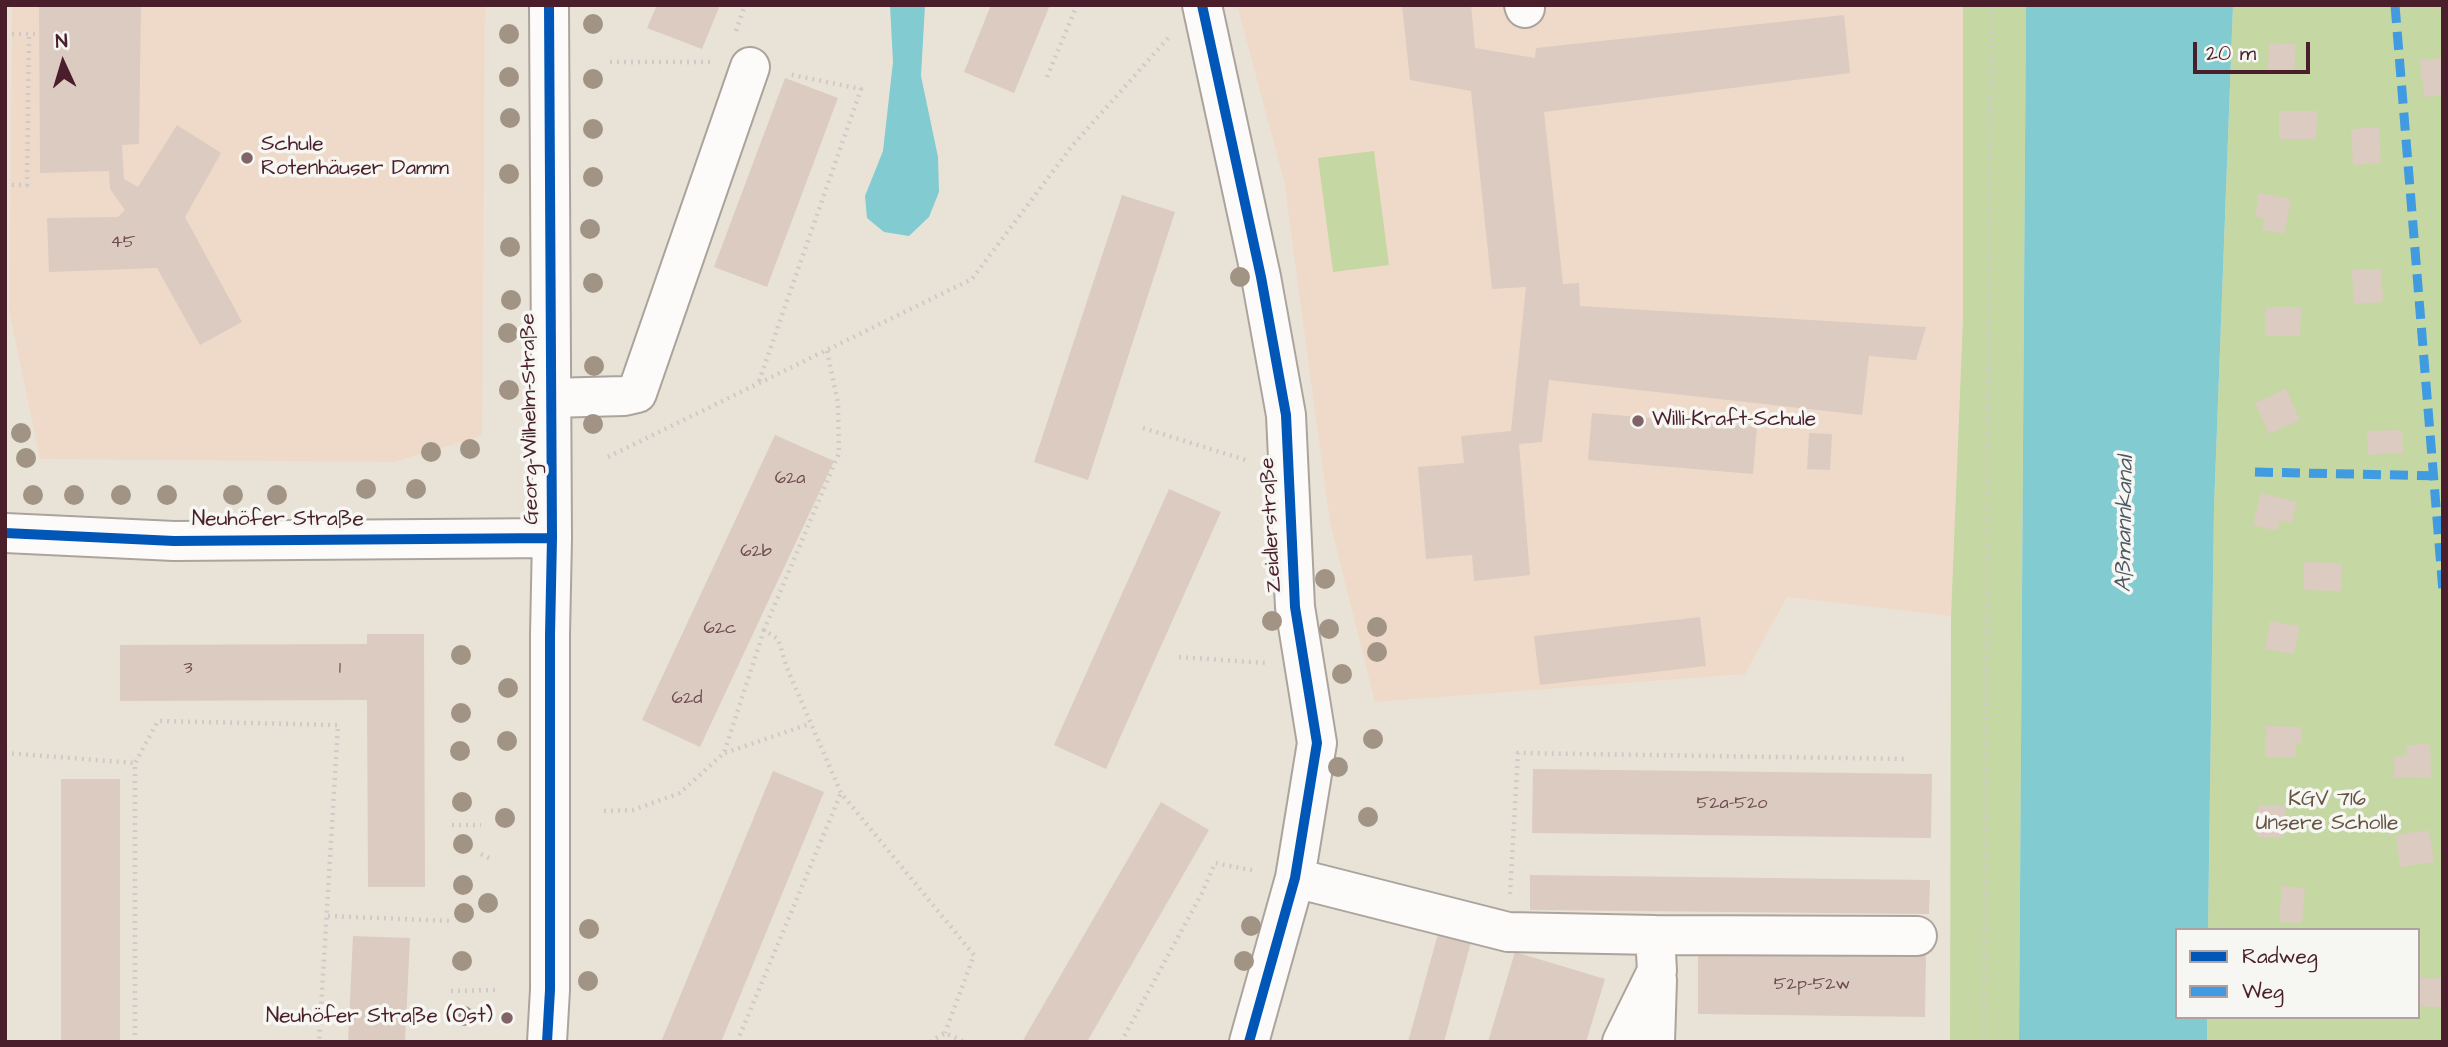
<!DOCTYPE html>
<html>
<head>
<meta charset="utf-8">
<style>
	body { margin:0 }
	#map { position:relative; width:2448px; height:1047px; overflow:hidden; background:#e9e3d7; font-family:"Architects Daughter",sans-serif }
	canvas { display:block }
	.frame { position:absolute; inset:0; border:7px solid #4a1f2b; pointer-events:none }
	.legend { position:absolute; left:2175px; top:928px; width:245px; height:91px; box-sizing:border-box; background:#f6f6f2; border:2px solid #b1a0a2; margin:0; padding:9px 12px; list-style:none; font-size:21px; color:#4a1f2b }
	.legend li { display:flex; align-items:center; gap:14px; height:35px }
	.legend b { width:35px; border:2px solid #b1a0a2 }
	.north { position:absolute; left:28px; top:28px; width:70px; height:70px; -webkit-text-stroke:5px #f6f6f2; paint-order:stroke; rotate:356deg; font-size:19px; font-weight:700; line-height:28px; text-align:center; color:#4a1f2b }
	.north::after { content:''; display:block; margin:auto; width:24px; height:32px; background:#4a1f2b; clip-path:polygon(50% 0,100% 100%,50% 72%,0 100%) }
	.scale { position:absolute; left:2193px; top:42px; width:117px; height:32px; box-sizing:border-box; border:4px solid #4a1f2b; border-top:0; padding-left:9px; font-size:21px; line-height:24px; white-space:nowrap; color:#4a1f2b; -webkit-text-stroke:5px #f6f6f2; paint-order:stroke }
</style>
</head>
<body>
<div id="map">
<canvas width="2448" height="1047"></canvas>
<div class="frame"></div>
<ul class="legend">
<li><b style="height:9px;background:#0057b8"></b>Radweg</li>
<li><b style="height:9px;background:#409be1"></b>Weg</li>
</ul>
<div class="north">N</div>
<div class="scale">20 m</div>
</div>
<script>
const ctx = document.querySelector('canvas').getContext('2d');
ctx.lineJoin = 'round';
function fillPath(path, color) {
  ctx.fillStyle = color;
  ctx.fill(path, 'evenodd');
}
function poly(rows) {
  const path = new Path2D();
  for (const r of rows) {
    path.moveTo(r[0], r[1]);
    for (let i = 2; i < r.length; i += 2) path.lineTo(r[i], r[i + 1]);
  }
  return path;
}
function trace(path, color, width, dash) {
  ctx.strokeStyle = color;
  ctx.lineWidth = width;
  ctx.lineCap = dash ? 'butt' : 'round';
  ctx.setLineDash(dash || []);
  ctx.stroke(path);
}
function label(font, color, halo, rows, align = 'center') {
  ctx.font = font + ' "Architects Daughter",sans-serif';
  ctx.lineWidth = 7;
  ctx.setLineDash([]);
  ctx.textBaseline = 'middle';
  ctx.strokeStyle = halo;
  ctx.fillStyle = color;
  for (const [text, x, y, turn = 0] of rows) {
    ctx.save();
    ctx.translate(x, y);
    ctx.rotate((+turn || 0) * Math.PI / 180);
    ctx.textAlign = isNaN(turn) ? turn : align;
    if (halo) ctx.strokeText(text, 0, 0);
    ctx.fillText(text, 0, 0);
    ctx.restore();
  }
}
fillPath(poly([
	[12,5,485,5,482,436,394,462,40,459,9,310],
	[1237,5,1963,5,1963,318,1951,616,1787,597,1745,674,1375,702,1330,523,1284,181]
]), '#efdaca');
fillPath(poly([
	[1963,5,2026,5,2019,1042,1950,1042,1951,616,1963,318],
	[2233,5,2443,5,2443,1042,2207,1042,2207,1017,2418,1017,2418,930,2208,930,2214,507],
	[1374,151,1389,265,1333,272,1318,158]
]), '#c5d7a2');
fillPath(poly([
	[890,5,925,5,921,76,938,157,939,192,929,217,909,236,884,232,867,218,865,196,883,151,893,62],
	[2026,5,2233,5,2214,507,2208,930,2177,930,2177,1017,2207,1017,2207,1042,2019,1042]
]), '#81cbd1');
fillPath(poly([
	[39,5,141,5,139,144,122,145,124,179,138,187,177,125,221,153,185,217,242,322,200,345,157,268,49,272,47,218,118,217,125,210,110,189,109,171,40,173],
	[657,5,720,5,702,49,647,28],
	[991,5,1050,5,1014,93,964,72],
	[1402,5,1471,5,1475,48,1535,58,1536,48,1844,15,1850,73,1544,112,1563,284,1579,283,1580,306,1926,327,1916,360,1869,356,1862,415,1549,380,1542,442,1519,444,1530,575,1474,581,1472,555,1426,559,1418,467,1464,463,1461,436,1511,431,1526,287,1492,289,1471,91,1410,80],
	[2269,43,2296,44,2294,73,2268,72],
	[2443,58,2443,95,2424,97,2420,60],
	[785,78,838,98,767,287,714,267],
	[2279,111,2317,111,2316,139,2279,139],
	[2379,127,2381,163,2353,165,2351,129],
	[2259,193,2291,199,2284,234,2262,230,2264,218,2255,216],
	[1122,195,1175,212,1088,480,1034,462],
	[2381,269,2383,302,2354,304,2352,270],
	[2266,307,2301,307,2300,336,2265,336],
	[2286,389,2300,420,2269,434,2255,403],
	[1592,413,1757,427,1753,474,1588,460],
	[2402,430,2403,453,2368,455,2367,431],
	[1809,433,1832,434,1830,470,1807,469],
	[775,435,834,461,700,747,642,720],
	[1169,489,1221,512,1106,769,1054,745],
	[2261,493,2297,502,2292,523,2280,520,2277,531,2253,525],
	[2304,562,2341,563,2341,591,2304,590],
	[1700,617,1706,666,1540,685,1534,636],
	[2270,621,2300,626,2294,654,2265,649],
	[367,634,424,634,425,887,368,887,367,700,120,701,120,645,367,644],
	[2266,726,2302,727,2302,744,2296,743,2296,758,2265,757],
	[2430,744,2431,778,2394,777,2394,757,2407,756,2406,745],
	[1533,769,1932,774,1931,838,1532,833],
	[773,771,824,792,721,1042,661,1042],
	[61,779,120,779,120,1042,61,1042],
	[1161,802,1209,830,1087,1042,1022,1042],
	[2258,805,2286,806,2284,838,2257,837],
	[2429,830,2434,862,2400,867,2396,835],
	[1530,875,1930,880,1929,914,1530,910],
	[2282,886,2305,888,2302,923,2279,922],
	[1438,934,1471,942,1444,1042,1408,1042],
	[353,936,410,938,405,1042,348,1042],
	[1515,952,1605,979,1586,1042,1488,1042],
	[1698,953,1926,955,1925,1017,1698,1014],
	[2418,978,2443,978,2443,1007,2418,1006]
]), '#dccbc0');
const minor = poly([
	[1202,5,1261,277,1286,415,1295,607,1317,743,1295,878,1249,1042],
	[1524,5,1525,8],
	[550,398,624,396,637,393,750,67],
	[5,533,174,541,552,538],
	[1295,878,1508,932,1655,935],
	[547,1042,550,990,550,635,552,538,549,5],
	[1622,1042,1657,971,1655,935,1917,936],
	[1655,1042,1657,980]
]);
trace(minor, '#aca39d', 42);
trace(poly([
	[736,31,745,5],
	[5,34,39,34],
	[610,62,711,62],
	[1047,77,1077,5],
	[5,185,27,185,29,34],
	[827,351,838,403,839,453,764,630,778,639,787,668,841,793,974,955,945,1033],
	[759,381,861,89,788,74],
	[1143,428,1249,461],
	[608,457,972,279,1072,146,1169,37],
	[1179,657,1265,663],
	[5,753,135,763],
	[725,753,809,724],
	[604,811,633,810,680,793,724,753,764,630],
	[452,825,481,825],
	[481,854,493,860],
	[1510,894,1518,753,1908,759],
	[328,916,452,921],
	[451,991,495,990],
	[135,1042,135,763,158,721,338,725,319,1042],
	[737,1042,841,793],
	[930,1042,945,1033,965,1042],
	[1121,1042,1202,893,1215,863,1256,871],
	[1984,1042,1991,5]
]), '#cfcac8', 4.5, [2, 5]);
trace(minor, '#fcfbf9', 38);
trace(poly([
	[2395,5,2443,592],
	[2255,472,2443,476]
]), '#409be1', 9, [18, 9]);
trace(poly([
	[1202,5,1261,277,1286,415,1295,607,1317,743,1295,878,1249,1042],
	[5,533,174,541,552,538],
	[547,1042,550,990,550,635,552,538,549,5]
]), '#0057b8', 10);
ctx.fillStyle = '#a19485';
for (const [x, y] of [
	[593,24],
	[509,34],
	[509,77],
	[593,79],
	[510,118],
	[593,129],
	[509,174],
	[593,177],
	[590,229],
	[510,247],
	[1240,277],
	[593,283],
	[511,300],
	[508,333],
	[594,366],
	[509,390],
	[593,424],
	[21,433],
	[470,449],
	[431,452],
	[26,458],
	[366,489],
	[416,489],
	[33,495],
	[74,495],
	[121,495],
	[167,495],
	[233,495],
	[277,495],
	[1325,579],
	[1272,621],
	[1377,627],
	[1329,629],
	[1377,652],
	[461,655],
	[1342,674],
	[508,688],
	[461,713],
	[1373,739],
	[507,741],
	[460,751],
	[1338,767],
	[462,802],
	[1368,817],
	[505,818],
	[463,844],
	[463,885],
	[488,903],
	[464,913],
	[1251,926],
	[589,929],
	[462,961],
	[1244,961],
	[588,981],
	[464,1016]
]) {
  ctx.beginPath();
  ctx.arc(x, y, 10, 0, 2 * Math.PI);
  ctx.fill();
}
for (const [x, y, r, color] of [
	[247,158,7,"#826467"],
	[1638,421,7,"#826467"],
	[507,1018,7,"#826467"]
]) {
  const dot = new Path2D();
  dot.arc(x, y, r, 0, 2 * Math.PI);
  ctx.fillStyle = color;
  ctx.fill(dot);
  trace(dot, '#f6f6f2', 2.5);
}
label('18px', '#6e4a50', null, [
	["45",123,243],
	["62a",790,479],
	["62b",756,552],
	["62c",720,629],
	["3",188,669],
	["1",340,669],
	["62d",687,699],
	["52a-52o",1732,804],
	["52p-52w",1812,985]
]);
label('21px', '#4a1f2b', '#f6f6f2', [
	["Schule",261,146],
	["Rotenhäuser Damm",261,170],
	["Willi-Kraft-Schule",1652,421],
	["Neuhöfer Straße (Ost)",493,1018,"right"]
], 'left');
label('21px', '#4a1f2b', '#f6f6f2', [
	["Georg-Wilhelm-Straße",531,419,-91],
	["Neuhöfer Straße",278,521],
	["Zeidlerstraße",1272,525,-93]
]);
label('21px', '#665342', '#f6f6f2', [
	["KGV 716",2327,801],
	["Unsere Scholle",2327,825]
]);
label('italic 23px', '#4e5864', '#f6f6f2', [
	["Aßmannkanal",2126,524,-89]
]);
</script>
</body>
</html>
